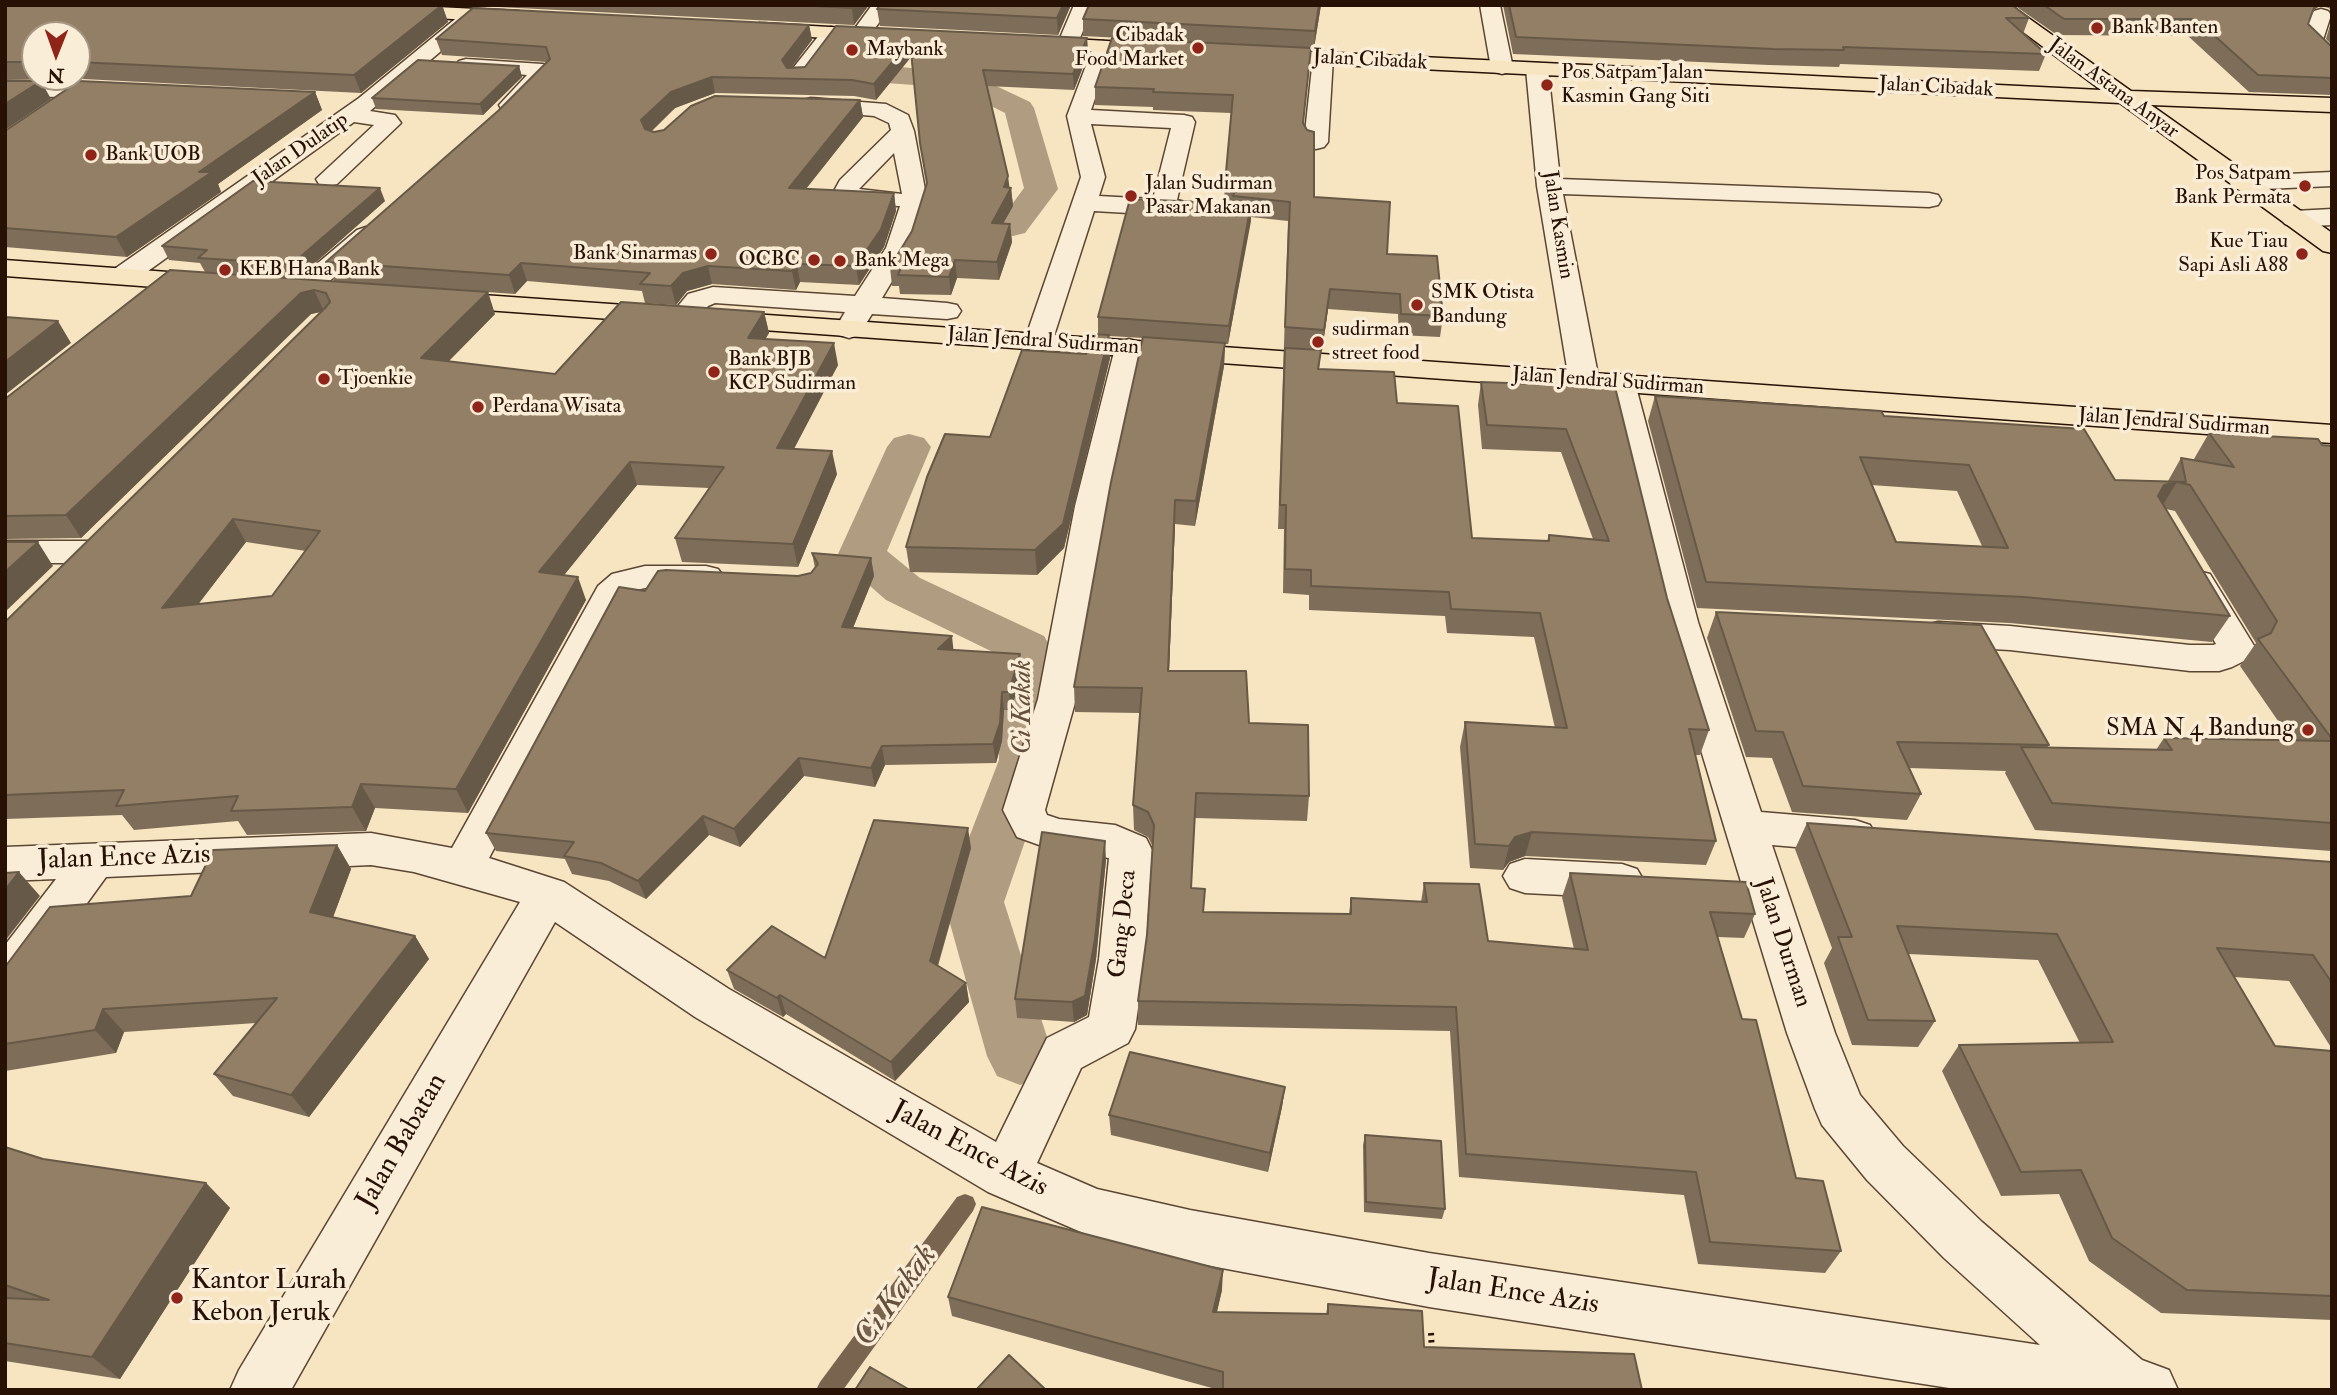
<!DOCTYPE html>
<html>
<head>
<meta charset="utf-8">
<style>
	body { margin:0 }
	#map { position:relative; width:2337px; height:1395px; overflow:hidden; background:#f7e4c1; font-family:"IM FELL Double Pica",serif }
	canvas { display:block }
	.frame { position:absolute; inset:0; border:7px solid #261104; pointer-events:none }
	.north { position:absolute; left:21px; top:21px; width:70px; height:70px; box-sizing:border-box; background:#faedd7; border:2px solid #a59583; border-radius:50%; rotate:181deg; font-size:19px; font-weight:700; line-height:28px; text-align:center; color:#261104 }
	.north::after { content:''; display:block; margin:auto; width:24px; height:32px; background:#8f2418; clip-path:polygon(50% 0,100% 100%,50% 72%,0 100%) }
</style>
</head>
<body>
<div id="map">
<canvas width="2337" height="1395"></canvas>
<div class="frame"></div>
<div class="north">N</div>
</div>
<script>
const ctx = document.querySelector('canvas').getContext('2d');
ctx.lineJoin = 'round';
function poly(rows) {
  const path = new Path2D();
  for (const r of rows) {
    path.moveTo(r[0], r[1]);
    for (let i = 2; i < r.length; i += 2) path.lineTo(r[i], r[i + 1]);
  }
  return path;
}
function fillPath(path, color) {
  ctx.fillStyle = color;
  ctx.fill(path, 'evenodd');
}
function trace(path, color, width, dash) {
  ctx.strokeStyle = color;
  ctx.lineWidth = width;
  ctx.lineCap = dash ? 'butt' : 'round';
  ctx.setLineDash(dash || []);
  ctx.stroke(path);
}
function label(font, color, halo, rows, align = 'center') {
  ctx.font = font + ' "IM FELL Double Pica",serif';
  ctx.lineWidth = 7;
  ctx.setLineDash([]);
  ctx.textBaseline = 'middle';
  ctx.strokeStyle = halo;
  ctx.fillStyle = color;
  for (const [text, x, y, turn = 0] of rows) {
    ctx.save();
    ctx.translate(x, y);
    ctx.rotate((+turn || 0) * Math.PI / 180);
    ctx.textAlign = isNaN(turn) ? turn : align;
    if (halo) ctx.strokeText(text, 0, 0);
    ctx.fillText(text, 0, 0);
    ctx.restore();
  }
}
fillPath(poly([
	[965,1194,973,1197,976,1204,973,1211,843,1390,816,1390,820,1382,957,1197,965,1194]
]), '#79644f');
fillPath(poly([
	[719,49,971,74,1030,102,1034,108,1058,189,1025,233,1013,236,1001,233,996,226,1024,188,1005,113,955,88,791,76,709,64,705,58,709,52,719,49],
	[909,434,924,438,931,447,887,551,920,578,1044,636,1051,648,1053,760,1004,902,1053,1056,1043,1076,1020,1085,997,1076,987,1056,944,902,999,760,1001,656,886,600,845,564,838,554,887,447,894,438,909,434]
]), '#b09c81');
const minor = poly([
	[872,5,892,5,867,39,853,39,850,35,872,5],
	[1074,5,1094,5,1077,45,1074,49,1067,51,1060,49,1057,45,1074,5],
	[1480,5,1500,5,1513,68,1509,72,1502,74,1495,72,1491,68,1480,5],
	[472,9,479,11,482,15,479,19,370,111,395,115,401,123,337,184,328,186,319,184,316,179,374,125,354,122,133,282,123,284,113,282,110,276,113,270,359,98,465,11,472,9],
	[2321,9,2328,11,2331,15,2323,40,2332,48,2332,65,2325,63,2302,41,2311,15,2314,11,2321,9],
	[831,27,838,29,841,33,806,82,790,82,787,77,790,72,824,29,831,27],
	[1103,41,1110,43,1113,47,1091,110,1184,115,1192,117,1195,122,1177,200,1189,203,1193,208,1189,213,1180,216,1094,211,1052,342,1048,348,1038,351,1028,348,1024,342,1081,177,1067,116,1093,47,1096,43,1103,41],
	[1091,124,1171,128,1153,199,1099,196,1105,177,1091,124],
	[1323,52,1330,54,1333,58,1328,142,1324,147,1316,149,1308,147,1304,142,1313,58,1316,54,1323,52],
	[466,59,542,64,550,65,553,73,518,110,510,112,502,110,499,105,527,75,459,69,455,65,459,61,466,59],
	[1537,63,1545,64,1548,69,1560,179,1929,193,1938,195,1941,200,1938,205,1929,207,1563,194,1599,380,1595,386,1584,389,1573,386,1569,380,1537,186,1526,69,1529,64,1537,63],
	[5,82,121,84,129,86,132,91,129,96,121,98,5,96,5,82],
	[811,98,886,104,908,115,914,131,927,200,912,248,882,298,947,303,957,305,961,311,957,317,947,319,872,314,859,335,849,338,839,335,835,329,845,312,715,303,708,306,693,323,683,325,673,323,669,317,688,294,713,287,855,296,886,248,900,206,855,205,846,203,834,191,840,180,891,130,889,123,874,116,803,110,800,105,803,100,811,98],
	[894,153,902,194,859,189,860,188,894,153],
	[2332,172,2332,186,2242,190,2233,188,2230,183,2233,178,2242,176,2332,172],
	[2332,209,2332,225,2294,227,2285,224,2281,219,2285,214,2294,211,2332,209],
	[366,227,375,230,379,235,375,240,313,296,303,298,293,296,289,290,293,284,357,230,366,227],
	[1129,339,1139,342,1143,348,1109,506,1076,699,1045,810,1047,815,1059,819,1115,825,1146,838,1152,850,1145,959,1135,1029,1128,1043,1081,1068,1037,1163,1097,1189,1190,1210,1429,1253,2040,1345,1944,1258,1867,1180,1822,1125,1815,1109,1787,1033,1662,622,1605,383,1609,377,1620,374,1631,377,1635,383,1698,622,1761,812,1855,820,1870,825,1876,836,1870,847,1855,852,1772,845,1835,1033,1860,1095,1903,1146,1982,1222,2142,1360,2169,1370,2178,1390,1962,1390,1429,1307,1190,1262,1095,1238,988,1192,695,1017,555,922,291,1390,230,1390,239,1370,520,902,414,872,371,865,106,877,21,994,5,999,5,945,56,879,5,881,5,847,371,833,452,848,598,586,612,574,645,566,706,566,718,569,724,577,718,585,706,588,645,588,636,590,625,600,489,858,564,882,729,989,996,1142,1047,1038,1089,1017,1099,959,1109,858,1056,851,1017,837,1003,810,1038,699,1075,506,1115,348,1119,342,1129,339],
	[5,541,91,541,103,544,108,552,103,560,91,563,5,563,5,541],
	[2198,571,2210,574,2256,649,2250,658,2232,667,2219,671,2190,671,2010,650,1938,646,1925,643,1920,634,1925,625,1938,622,2010,626,2190,645,2213,645,2216,644,2180,582,2186,574,2198,571],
	[1525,859,1622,864,1637,869,1644,881,1637,893,1622,898,1525,893,1510,888,1503,876,1510,864,1525,859]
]);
const major = poly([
	[396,5,518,11,525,13,528,17,525,21,518,23,386,15,383,11,386,7,396,5],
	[1987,5,2010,5,2131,91,2332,98,2332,112,2151,105,2332,233,2332,253,2323,251,2120,103,1256,61,1249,59,1246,55,1249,51,1256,49,2101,90,1987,5],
	[760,23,882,30,889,32,892,36,889,40,882,42,753,33,750,29,753,25,760,23],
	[1036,37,1161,44,1168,46,1171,50,1168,54,1161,56,1029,47,1026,43,1029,39,1036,37],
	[5,260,209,275,219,277,223,283,219,289,209,291,5,276,5,260],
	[440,292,2332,425,2332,443,430,306,426,300,430,294,440,292]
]);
trace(minor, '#5a4633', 3);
trace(major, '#261104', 3);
trace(poly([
	[1431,1333,1432,1353]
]), '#261104', 6, [2.5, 4.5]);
fillPath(minor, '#faedd7');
fillPath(major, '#f7e4c1');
fillPath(poly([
	[5,5,442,5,448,22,361,93,83,79,5,80],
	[35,35,77,35,77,77,35,77],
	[459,5,869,5,854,25],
	[1071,5,1058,35,880,26,877,9],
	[1321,5,1314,48,1311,48,1303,124,1314,197,1387,254,1443,316,1440,337,1399,335,1398,314,1328,309,1322,351,1321,351,1319,369,1397,403,1472,538,1547,541,1549,535,1593,539,1561,452,1482,449,1478,405,1481,382,1615,387,1667,598,1709,730,1700,755,1695,755,1716,841,1706,865,1525,856,1509,862,1503,870,1470,868,1460,747,1465,722,1555,728,1534,637,1447,633,1445,616,1309,610,1309,595,1283,593,1284,529,1278,529,1288,221,1251,217,1228,344,1225,344,1224,366,1195,526,1175,524,1169,671,1249,723,1309,796,1307,821,1195,818,1191,888,1204,912,1349,914,1351,898,1421,902,1424,883,1488,941,1574,949,1562,897,1570,873,1755,914,1744,938,1718,937,1742,1019,1796,1178,1841,1251,1825,1273,1698,1264,1684,1195,1459,1177,1450,1031,1138,1025,1138,1001,1147,935,1153,847,1148,837,1134,830,1133,805,1140,713,1075,712,1074,687,1143,338,1109,336,1110,358,1064,548,1037,575,910,572,906,547,990,437,1086,354,1098,334,1098,317,1226,203,1224,202,1225,183,1231,113,1153,110,1153,107,1095,105,1095,87,1240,44,1083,36,1083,19],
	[1503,5,2012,5,2029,18,2023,34,2046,54,2039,71,1840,64,1839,67,1769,65,1513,54],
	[2014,5,2332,5,2332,12,2329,8,2320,6,2312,11,2308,24,2332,47,2332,95,2249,92,2188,36,2057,35],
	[2332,18,2332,45,2326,39],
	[809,25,812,40,790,68,1087,38,1088,54,1074,90,987,86,1009,188,1011,188,1013,206,1003,224,1010,224,1012,242,999,280,957,278,951,295,900,294,899,286,892,286,890,267,912,231,927,185,920,143,911,57,876,100,854,96,715,93,675,108,652,131,654,132,860,100,863,117,806,189,894,193,896,211,884,247,859,285,800,282,796,290,712,284,687,291,676,305,645,303,642,291,527,281,515,294,334,281,326,262,498,111,547,62,442,55,436,39],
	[519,66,522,77,483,115,376,109,372,98],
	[315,92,322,110,218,184,221,192,127,257,5,247,5,131],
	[385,201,298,278,205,272,200,263,169,260,162,246],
	[170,270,495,314,449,361,555,374,764,312,769,333,765,339,838,365,794,449,837,474,798,567,682,562,675,538,709,488,637,485,564,575,586,600,468,813,375,808,366,831,247,835,238,821,134,830,122,815,5,819,5,622,321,312,311,314,81,538,5,539,5,399],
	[246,542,306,551,272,596,198,604],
	[1655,396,1884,416,2115,480,2168,481,2181,458,2195,460,2194,459,2209,433,2332,446,2332,851,2035,830,2005,773,2006,771,1909,768,1921,794,1907,820,1792,812,1772,758,1746,757,1707,638,1716,612,2049,745,2048,747,2156,750,2164,738,2292,741,2240,666,2256,643,2175,511,2166,509,2230,616,2212,642,2010,623,1697,608,1648,421],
	[1871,485,1957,491,1982,546,1896,542],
	[812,553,871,558,874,576,853,628,953,650,1022,672,1011,710,1004,710,1002,741,996,763,885,765,875,787,804,776,740,847,709,835,646,899,609,881,572,874,565,859,496,851,486,833,645,591,798,576,811,573,815,568],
	[1807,823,2332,862,2332,1049,2289,981,2234,977,2275,1046,2332,1051,2332,1320,2161,1313,2089,1261,2059,1194,2001,1196,1942,1071,1959,1045,2080,1043,2038,960,1908,954,1935,1021,1918,1047,1852,1045,1824,963,1832,948,1795,849],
	[337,845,351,869,333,917,415,936,429,959,309,1117,233,1096,214,1074,256,1023,124,1032,116,1053,5,1071,5,967,191,896],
	[971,848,938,966,966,983,969,1002,895,1081,786,1014,783,1017,734,989,727,970,825,958],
	[1106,860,1096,959,1087,1015,1074,1022,1017,1018,1015,999],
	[1285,1087,1282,1107,1268,1172,1111,1135,1109,1115],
	[1365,1135,1445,1209,1442,1219,1364,1212,1363,1145],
	[5,1147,43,1159,206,1183,230,1208,120,1379,5,1361],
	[1222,1290,1217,1312,1326,1314,1328,1304,1424,1347,1642,1390,1219,1390,952,1316,948,1297]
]), '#7e6d58');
fillPath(poly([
	[442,5,448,22,361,93,354,75],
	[854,5,869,5,854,25,852,8],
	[1063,5,1071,5,1058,35,1057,18],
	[1319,5,1321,5,1314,48,1315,31],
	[2313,5,2321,5,2309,13],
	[809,25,812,40,785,76,782,60],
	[1087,38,1088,54,1074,90,1073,74],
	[910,41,911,57,876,100,874,84],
	[519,66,522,77,483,115,480,104],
	[712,77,715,93,675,108,645,137,641,120,671,92],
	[41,81,51,99,5,130,5,104],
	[315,92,322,110,218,184,221,192,127,257,116,237,199,172],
	[860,100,863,117,792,206,789,188],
	[1008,176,1010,191,1011,188,1013,206,993,241,992,223],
	[380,188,385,201,298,278,292,264],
	[894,193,896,211,884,247,859,285,856,266],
	[1251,204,1251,221,1228,344,1229,326],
	[1010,224,1012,242,999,280,997,262],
	[955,260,957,278,951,295,949,277],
	[521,263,527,281,515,294,509,275],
	[797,264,800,282,796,290,792,271],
	[708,266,712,284,687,291,676,305,671,286,683,273],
	[1330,289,1328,309,1322,351,1324,330],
	[314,290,324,311,311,314,81,538,66,515,301,293],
	[488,292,495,314,430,380,421,358],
	[764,312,769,333,753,360,748,338],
	[58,321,71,343,5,395,5,362],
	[1109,335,1110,358,1064,548,1037,575,1035,550],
	[834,343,838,365,782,471,777,448],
	[1225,343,1224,366,1195,526,1196,501],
	[832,451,837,474,798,567,793,544],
	[630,462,637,485,548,595,539,572],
	[2177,482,2161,508,2149,511,2164,485],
	[1175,500,1175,524,1168,696,1168,671],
	[233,519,246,542,177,632,162,608],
	[38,542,53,566,5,612,5,572],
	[871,558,874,576,846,645,842,627],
	[578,577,586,600,468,813,456,789],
	[952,636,954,655,938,649],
	[1020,654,1022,672,1011,710,1009,692],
	[1002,692,1004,710,1002,741,996,763,993,744],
	[882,746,885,765,875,787,871,768],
	[799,758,804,776,740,847,734,829],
	[361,784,375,808,366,831,352,807],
	[703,816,709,835,646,899,638,881],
	[968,828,971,848,933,981,930,961],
	[1532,832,1525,856,1509,862,1503,870,1509,846,1515,837],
	[1105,841,1106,860,1096,959,1087,1015,1074,1022,1072,1002],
	[337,845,351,869,326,936,310,912],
	[19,872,40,896,5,941,5,890],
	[415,936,429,959,309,1117,291,1095],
	[966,983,969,1002,895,1081,891,1062],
	[780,995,786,1014,783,1017,777,998],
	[103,1009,124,1032,116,1053,95,1030],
	[1285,1087,1282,1107,1268,1172,1270,1153],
	[206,1183,230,1208,120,1379,92,1357],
	[1223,1270,1222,1290,1212,1332,1213,1312]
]), '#675947');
const building = poly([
	[5,5,442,5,354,75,77,62,77,35,35,35,35,62,5,62,5,5],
	[795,5,854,5,852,8,795,5],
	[880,5,1063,5,1057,18,877,9,880,5],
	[1089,5,1319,5,1315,31,1083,19,1089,5],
	[1509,5,2012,5,2029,18,2006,18,2046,54,1843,47,1844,50,1773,49,1516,37,1509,5],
	[2044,5,2315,5,2308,24,2332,47,2332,78,2258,75,2196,19,2064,19,2044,5],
	[473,8,809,25,782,60,787,68,805,67,836,26,1087,38,1073,74,983,70,1008,176,1004,187,1011,188,992,223,1010,224,997,262,955,260,949,277,898,275,901,268,890,267,912,231,927,183,920,143,910,41,874,84,852,80,712,77,671,92,641,120,645,129,654,132,664,130,691,106,715,96,860,100,789,188,894,193,881,229,856,266,797,264,792,271,708,266,683,273,671,286,640,284,650,273,521,263,509,275,326,262,498,111,550,59,546,47,436,39,473,8],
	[1112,38,1311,48,1303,123,1307,130,1314,132,1314,197,1390,202,1387,254,1437,256,1443,316,1401,314,1400,294,1330,289,1324,330,1285,327,1290,202,1233,196,1235,190,1225,183,1233,95,1153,92,1154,89,1095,87,1112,38],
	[418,60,519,66,480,104,372,98,418,60],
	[5,81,41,81,5,104,5,81],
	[79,81,315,92,199,172,212,172,116,237,5,228,5,131,79,81],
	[253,181,380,188,292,264,198,258,207,250,162,246,253,181],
	[1130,199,1251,204,1229,326,1098,317,1130,199],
	[170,270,488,292,421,358,555,374,621,302,764,312,748,338,834,343,777,448,832,451,793,544,675,538,724,467,630,462,539,572,578,577,456,789,361,784,352,807,231,811,238,796,116,806,124,790,5,795,5,622,325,308,330,302,326,293,314,290,301,293,66,515,5,516,5,399,170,270],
	[233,519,320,531,272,596,162,608,233,519],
	[5,317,58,321,5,362,5,317],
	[1091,334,1109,335,1063,524,1035,550,906,547,927,477,945,434,990,437,1022,350,1086,354,1091,334],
	[1143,337,1225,343,1196,501,1175,500,1168,671,1246,671,1249,723,1308,725,1309,796,1196,793,1191,888,1205,889,1203,912,1351,914,1351,898,1427,902,1424,883,1479,884,1488,941,1588,950,1570,873,1746,882,1755,914,1710,912,1742,1019,1756,1020,1796,1178,1823,1181,1841,1251,1710,1242,1696,1172,1466,1154,1456,1007,1138,1001,1147,935,1154,825,1148,812,1133,805,1142,688,1074,687,1111,482,1143,337],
	[1285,348,1321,350,1318,369,1394,372,1397,403,1458,406,1472,538,1549,541,1549,535,1609,541,1566,429,1487,425,1481,382,1615,387,1667,598,1709,730,1689,729,1716,841,1532,832,1515,837,1509,846,1475,844,1465,722,1567,728,1540,613,1451,609,1449,592,1311,586,1311,570,1285,569,1286,505,1280,505,1285,348],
	[1655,396,1881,411,1884,416,2084,429,2115,480,2186,482,2181,458,2234,467,2209,433,2318,439,2322,445,2332,446,2332,739,2258,639,2271,633,2277,621,2190,485,2177,482,2164,485,2158,496,2230,616,2024,597,1706,582,1655,396],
	[1860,457,1969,465,2008,548,1896,542,1860,457],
	[5,542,38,542,5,572,5,542],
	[812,553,871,558,842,627,952,636,938,649,1020,654,1009,692,1002,692,1000,723,993,744,882,746,871,768,799,758,734,829,703,816,638,881,601,863,564,856,574,842,486,833,619,587,645,591,658,571,666,570,798,576,811,573,818,564,812,553],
	[1716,612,1981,625,2049,745,1897,742,1921,794,1803,786,1783,732,1756,731,1716,612],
	[2164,738,2332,741,2332,823,2052,803,2021,747,2172,750,2164,738],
	[874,820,968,828,930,961,966,983,891,1062,780,995,777,998,727,970,772,926,825,958,874,820],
	[1807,823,2332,862,2332,983,2313,955,2217,948,2275,1046,2332,1051,2332,1296,2187,1290,2112,1238,2081,1170,2021,1172,1959,1045,2113,1042,2057,934,1897,926,1935,1021,1868,1020,1838,937,1852,937,1807,823],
	[1042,832,1105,841,1095,939,1085,996,1072,1002,1015,999,1042,832],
	[337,845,310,912,415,936,291,1095,214,1074,277,998,103,1009,95,1030,5,1044,5,967,50,907,191,896,213,850,337,845],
	[19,872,5,890,5,873,19,872],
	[1130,1052,1285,1087,1270,1153,1109,1115,1130,1052],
	[1365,1135,1441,1141,1445,1209,1366,1202,1365,1135],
	[5,1147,43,1159,206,1183,92,1357,5,1343,5,1298,49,1300,5,1285,5,1147],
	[982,1207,1223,1270,1213,1312,1328,1314,1328,1304,1422,1311,1424,1347,1634,1354,1642,1390,1223,1390,1223,1372,948,1297,982,1207],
	[1009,1355,1046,1390,976,1390,1009,1355],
	[870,1367,910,1390,855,1390,870,1367]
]);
fillPath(building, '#937f66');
trace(building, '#675947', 2);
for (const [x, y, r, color] of [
	[2097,28,7,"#8f2418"],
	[1198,48,7,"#8f2418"],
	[852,50,7,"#8f2418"],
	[1547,85,7,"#8f2418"],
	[91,155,7,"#8f2418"],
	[2305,186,7,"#8f2418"],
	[1131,196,7,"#8f2418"],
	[711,254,7,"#8f2418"],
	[2302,254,7,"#8f2418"],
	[814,260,7,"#8f2418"],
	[840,261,7,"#8f2418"],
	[225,270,7,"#8f2418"],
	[1417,305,7,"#8f2418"],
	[1318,342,7,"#8f2418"],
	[714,372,7,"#8f2418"],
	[324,379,7,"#8f2418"],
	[478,407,7,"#8f2418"],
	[2308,730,7,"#8f2418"],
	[177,1298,7,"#8f2418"]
]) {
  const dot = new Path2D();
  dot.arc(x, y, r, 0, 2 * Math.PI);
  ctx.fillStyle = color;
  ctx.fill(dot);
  trace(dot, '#faedd7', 2.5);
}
label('21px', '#261104', '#faedd7', [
	["Bank Banten",2111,28],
	["Cibadak",1184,36,"right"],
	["Food Market",1184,60,"right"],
	["Maybank",866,50],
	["Pos Satpam Jalan",1561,73],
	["Kasmin Gang Siti",1561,97],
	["Bank UOB",105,155],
	["Pos Satpam",2291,174,"right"],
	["Bank Permata",2291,198,"right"],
	["Jalan Sudirman",1145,184],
	["Pasar Makanan",1145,208],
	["Kue Tiau",2288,242,"right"],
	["Sapi Asli A88",2288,266,"right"],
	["Bank Sinarmas",697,254,"right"],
	["OCBC",800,260,"right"],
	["Bank Mega",854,261],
	["KEB Hana Bank",239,270],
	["SMK Otista",1431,293],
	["Bandung",1431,317],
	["sudirman",1332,330],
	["street food",1332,354],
	["Bank BJB",728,360],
	["KCP Sudirman",728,384],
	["Tjoenkie",338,379],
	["Perdana Wisata",492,407]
], 'left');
label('21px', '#261104', '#faedd7', [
	["Jalan Cibadak",1370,61,3],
	["Jalan Cibadak",1936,88,3],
	["Jalan Astana Anyar",2113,89,36],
	["Jalan Dulatip",301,150,-35],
	["Jalan Kasmin",1557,225,81],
	["Jalan Jendral Sudirman",1043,342,4],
	["Jalan Jendral Sudirman",1608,382,4],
	["Jalan Jendral Sudirman",2174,423,4]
]);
label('24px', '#261104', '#faedd7', [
	["SMA N 4 Bandung",2294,730]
], 'right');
label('24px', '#261104', '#faedd7', [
	["Gang Deca",1124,924,-84],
	["Jalan Durman",1782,943,72]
]);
label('italic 26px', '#64503c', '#faedd7', [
	["Ci Kakak",1024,707,-90]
]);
label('28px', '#261104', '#faedd7', [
	["Jalan Ence Azis",124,859,-2],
	["Jalan Babatan",403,1142,-60],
	["Jalan Ence Azis",969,1150,28],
	["Jalan Ence Azis",1513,1293,9]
]);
label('28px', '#261104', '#faedd7', [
	["Kantor Lurah",191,1282],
	["Kebon Jeruk",191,1314]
], 'left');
label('italic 32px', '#64503c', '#faedd7', [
	["Ci Kakak",897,1297,-54]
]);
</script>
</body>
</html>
